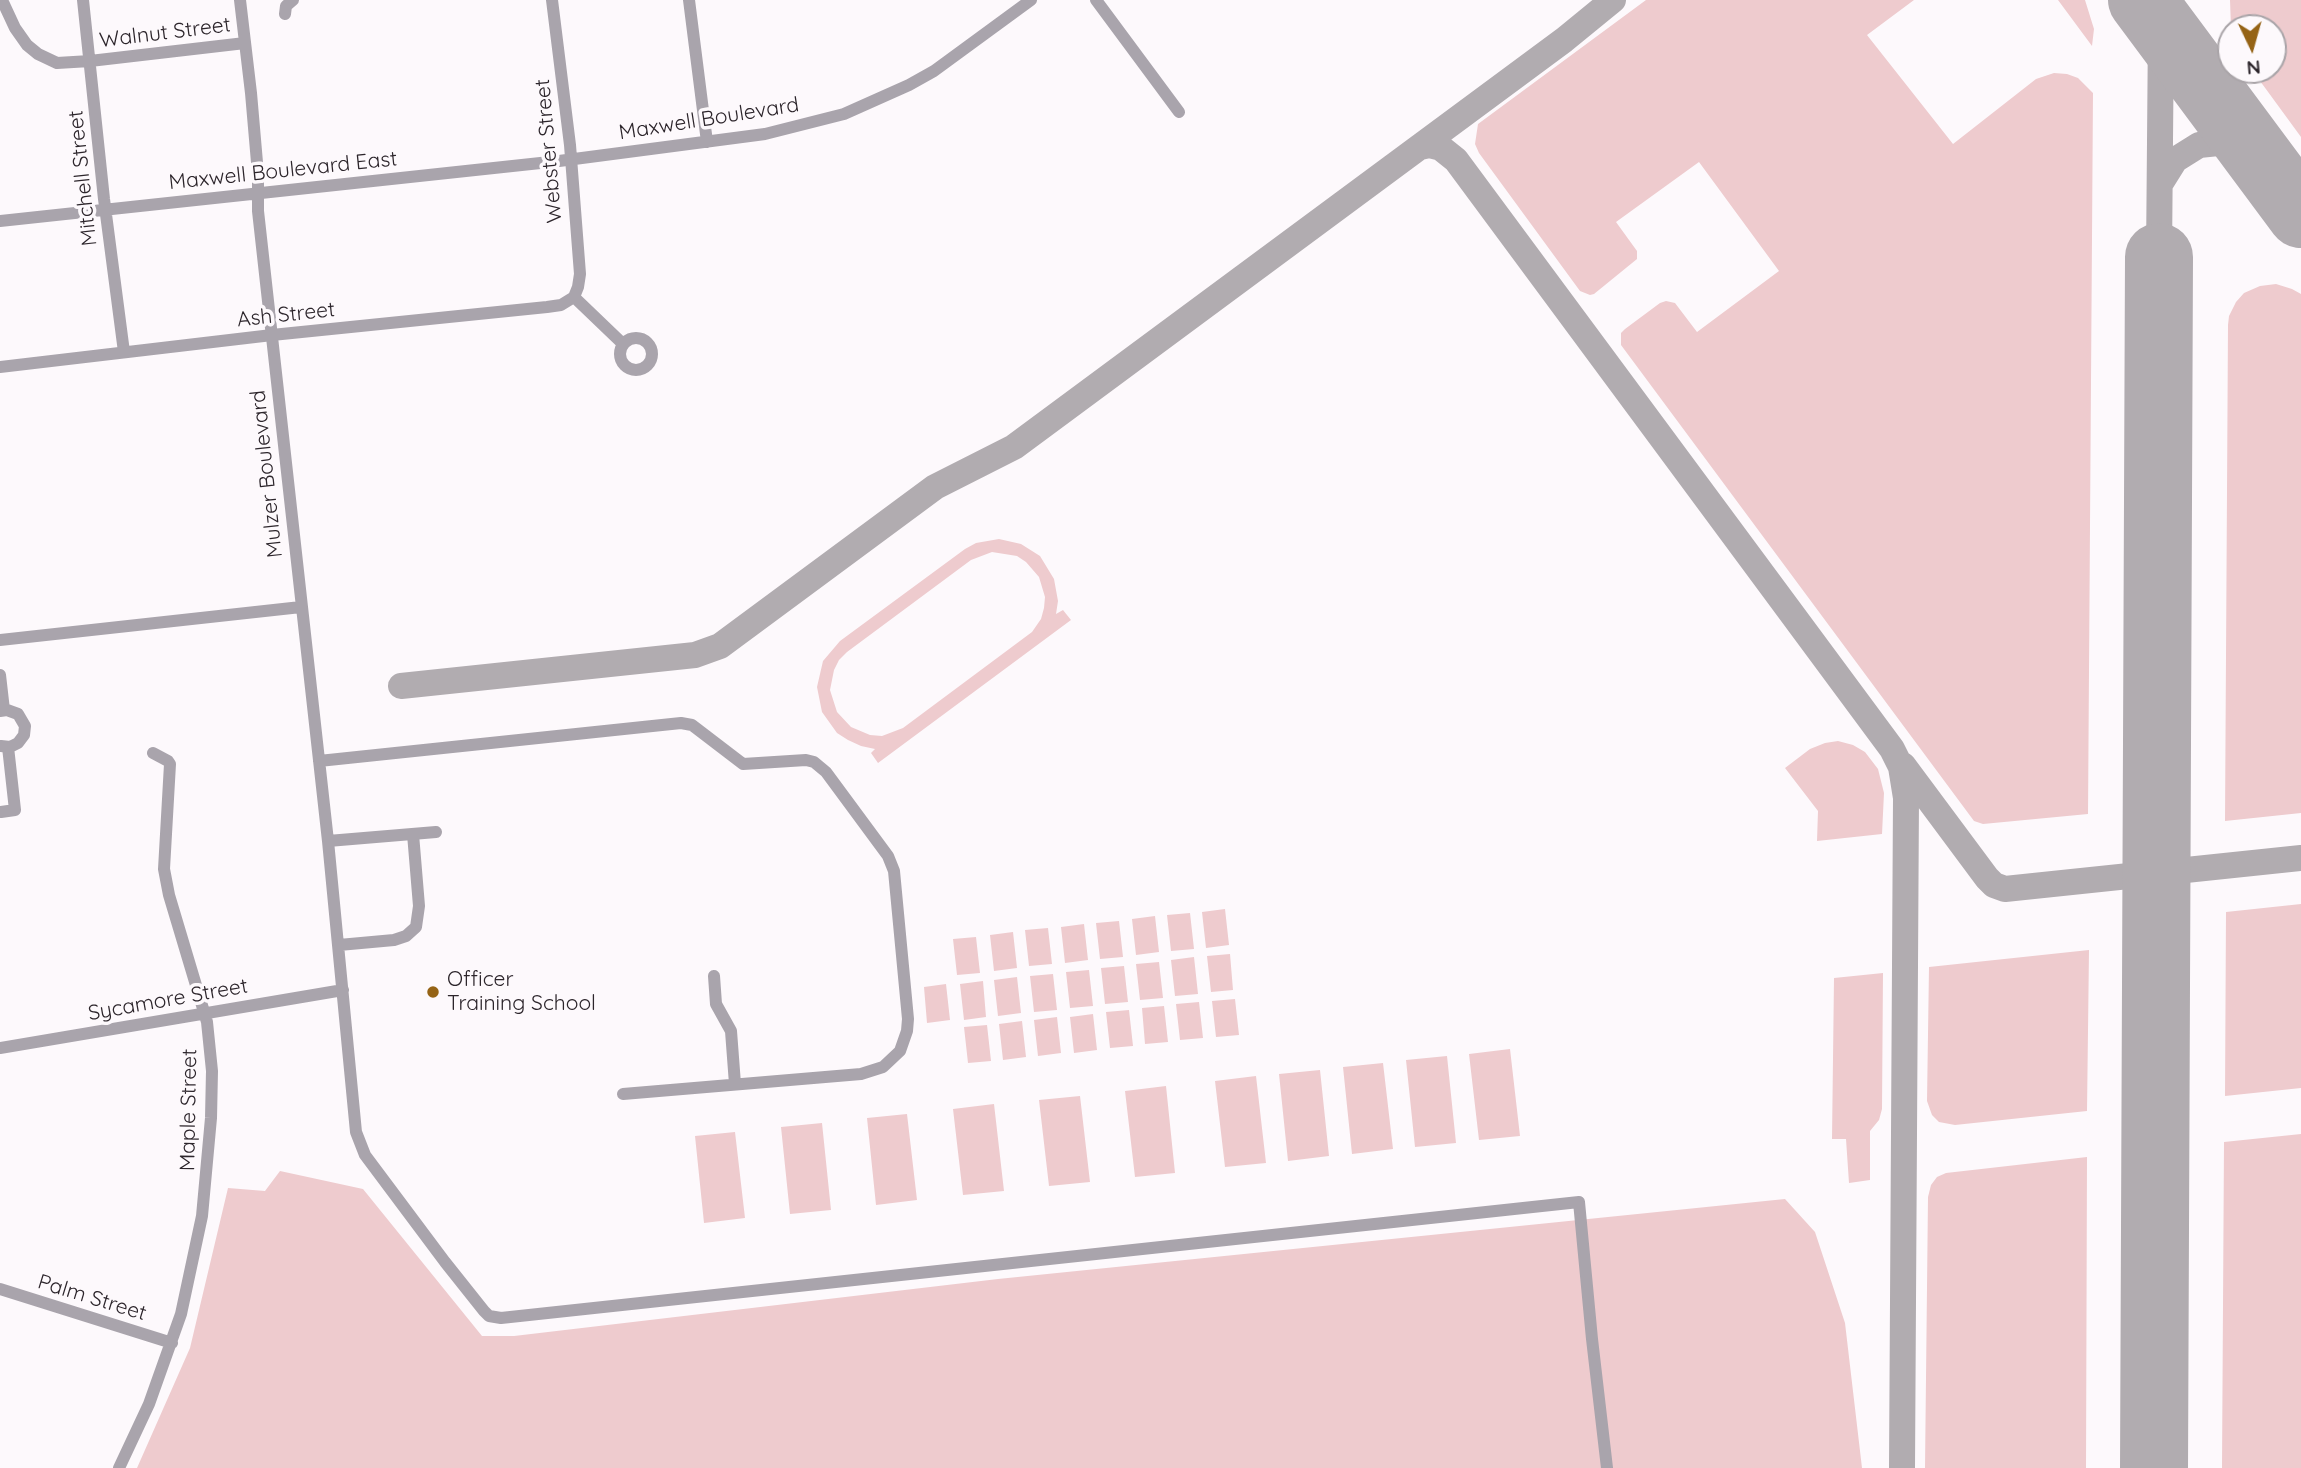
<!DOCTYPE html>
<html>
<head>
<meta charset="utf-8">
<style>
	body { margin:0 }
	#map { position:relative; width:2301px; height:1468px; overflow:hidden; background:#fdf9fc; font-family:Quicksand,sans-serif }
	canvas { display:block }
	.north { position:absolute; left:2217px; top:14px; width:70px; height:70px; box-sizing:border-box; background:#fdf9fc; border:2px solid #a9a4a8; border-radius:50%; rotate:175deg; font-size:19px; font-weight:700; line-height:28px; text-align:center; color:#2c252b }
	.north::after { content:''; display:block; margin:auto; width:24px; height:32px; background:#956315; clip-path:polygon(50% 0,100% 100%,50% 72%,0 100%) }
</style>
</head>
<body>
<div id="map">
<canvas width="2301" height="1468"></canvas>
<div class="north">N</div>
</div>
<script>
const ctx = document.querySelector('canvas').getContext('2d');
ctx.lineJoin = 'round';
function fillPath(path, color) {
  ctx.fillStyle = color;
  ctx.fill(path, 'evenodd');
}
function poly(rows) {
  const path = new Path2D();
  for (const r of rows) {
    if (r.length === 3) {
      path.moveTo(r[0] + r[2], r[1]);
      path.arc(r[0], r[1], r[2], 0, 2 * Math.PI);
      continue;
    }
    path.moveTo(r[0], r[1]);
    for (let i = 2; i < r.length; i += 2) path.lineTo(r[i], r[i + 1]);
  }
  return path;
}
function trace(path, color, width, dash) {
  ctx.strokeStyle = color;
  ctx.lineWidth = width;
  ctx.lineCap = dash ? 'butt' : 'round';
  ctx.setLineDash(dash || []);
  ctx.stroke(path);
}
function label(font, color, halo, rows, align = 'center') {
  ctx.font = font + ' Quicksand,sans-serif';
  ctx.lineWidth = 7;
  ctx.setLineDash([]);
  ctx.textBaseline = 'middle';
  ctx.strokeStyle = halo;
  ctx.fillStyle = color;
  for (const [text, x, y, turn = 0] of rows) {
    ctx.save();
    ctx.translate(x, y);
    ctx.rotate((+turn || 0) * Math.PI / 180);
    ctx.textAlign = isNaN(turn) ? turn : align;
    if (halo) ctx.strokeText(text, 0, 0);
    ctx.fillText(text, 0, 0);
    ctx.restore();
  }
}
fillPath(poly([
	[1646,0,1914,0,1867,35,1953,144,2036,79,2054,73,2067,74,2078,78,2093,93,2088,814,1983,824,1974,821,1621,345,1621,333,1625,329,1660,303,1666,301,1675,303,1697,332,1779,271,1699,162,1616,222,1637,251,1637,259,1594,294,1590,295,1580,291,1479,153,1475,144,1478,124],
	[2058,0,2085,0,2094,29,2092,46],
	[2230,0,2301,0,2301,137,2252,70,2273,70,2273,28,2231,28],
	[2276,284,2292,289,2301,294,2301,813,2225,821,2228,325,2229,316,2236,302,2244,293,2260,286],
	[999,539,1021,544,1040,556,1054,579,1058,601,1056,614,1063,610,1071,620,878,763,871,753,875,749,861,746,848,740,837,733,822,712,817,687,823,661,840,641,965,549,976,543],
	[992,552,1017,556,1026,562,1039,577,1045,597,1044,608,1041,619,1032,632,903,728,882,736,870,735,851,727,837,712,830,690,834,670,839,660,847,652,971,560],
	[1838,741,1853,745,1865,752,1878,769,1884,793,1882,834,1817,841,1818,811,1785,768,1810,749,1825,743],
	[2301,904,2301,1088,2225,1096,2226,912],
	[1225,909,1229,945,1206,948,1202,912],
	[1190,913,1194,949,1171,951,1167,915],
	[1155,916,1159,952,1136,955,1132,919],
	[1119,921,1123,957,1100,959,1096,923],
	[1084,924,1088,960,1065,963,1061,927],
	[1048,928,1052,964,1029,966,1025,930],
	[1013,932,1017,968,994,971,990,935],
	[976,937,980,973,957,975,953,939],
	[2089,950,2087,1111,1955,1125,1939,1122,1932,1115,1927,1101,1929,967],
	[1230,954,1233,990,1211,992,1207,956],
	[1194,957,1198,994,1175,996,1171,960],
	[1159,962,1163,998,1140,1000,1136,964],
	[1124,966,1128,1002,1105,1004,1101,968],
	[1089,970,1093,1006,1070,1008,1066,972],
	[1883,973,1882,1109,1879,1120,1870,1131,1870,1180,1849,1183,1846,1139,1832,1139,1834,978],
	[1053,974,1057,1010,1034,1012,1030,976],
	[1017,977,1021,1013,998,1016,994,980],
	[983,981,986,1017,964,1020,960,984],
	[946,984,950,1020,927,1023,924,987],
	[1235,999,1239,1035,1216,1037,1212,1001],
	[1199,1002,1203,1038,1180,1040,1176,1004],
	[1164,1006,1168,1042,1145,1044,1142,1008],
	[1129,1010,1133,1046,1110,1048,1106,1012],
	[1093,1014,1097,1050,1074,1053,1070,1017],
	[1057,1017,1061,1053,1038,1056,1034,1020],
	[1022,1021,1026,1057,1003,1060,999,1024],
	[987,1025,991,1061,968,1063,964,1027],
	[1510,1049,1520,1136,1479,1140,1469,1054],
	[1447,1056,1456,1143,1415,1147,1406,1060],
	[1383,1063,1393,1149,1352,1154,1343,1067],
	[1320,1070,1329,1156,1288,1161,1279,1074],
	[1256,1076,1266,1163,1225,1167,1215,1081],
	[1166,1086,1175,1173,1135,1177,1125,1091],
	[1080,1096,1090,1182,1049,1186,1039,1100],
	[994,1104,1004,1191,963,1195,953,1109],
	[907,1114,917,1200,876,1205,867,1118],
	[822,1123,831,1210,790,1214,781,1127],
	[735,1132,745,1218,704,1223,695,1136],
	[2301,1134,2301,1468,2222,1468,2224,1142],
	[2087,1157,2086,1468,1925,1468,1928,1197,1931,1185,1937,1177,1946,1173],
	[280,1171,363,1189,482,1336,514,1336,998,1279,1785,1199,1815,1232,1845,1323,1862,1468,137,1468,190,1348,228,1188,265,1191]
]), '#eecbce');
trace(poly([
	[1420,147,1429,145,1441,148,1456,160,1892,749,1901,767,1906,798,1902,1468],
	[2160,184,2175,160,2199,145,2228,142,2255,152],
	[2159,257,2161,25],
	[401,686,695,655,720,646,935,487,1014,447,1564,40,1613,0],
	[1903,765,1987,878,1994,885,2005,889,2301,858]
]), '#b1acb0', 26);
trace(poly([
	[2142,0,2301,214],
	[2154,1468,2159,257]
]), '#b1acb0', 68);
trace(poly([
	[2,0,15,28,27,45,38,54,57,63,90,61,245,43],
	[83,0,104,199,124,352],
	[240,0,251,93,258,174,258,211,328,841,356,1132,365,1155,445,1262,484,1311,489,1316,501,1318,1579,1202,1592,1339,1607,1468],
	[552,0,570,145,580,274,578,287,574,297],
	[689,0,707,142],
	[1096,0,1179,112],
	[285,14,286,6,293,0],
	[0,221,559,161,765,134,844,114,909,85,934,71,1031,0],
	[574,297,623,344],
	[636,354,16],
	[0,367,272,335,547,307,561,305,574,297],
	[0,640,301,607],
	[0,675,4,710],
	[0,711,7,710,18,714,25,726,24,735,18,743,10,747,1,746],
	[319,761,681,723,692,725,743,764,806,760,814,762,826,772,888,856,894,871,908,1019,907,1031,900,1051,883,1067,861,1074,623,1094],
	[1,812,15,810,8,747],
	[328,841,436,832],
	[339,945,394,940,406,936,416,927,419,906,413,834],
	[714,976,716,1004,731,1031,735,1084],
	[0,1048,343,990],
	[0,1289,172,1343],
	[119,1468,149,1404,181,1314,202,1216,211,1118,212,1071,207,1022,169,895,164,869,170,764,168,761,153,753]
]), '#a9a4ac', 12);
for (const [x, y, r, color] of [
	[433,992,7,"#956315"]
]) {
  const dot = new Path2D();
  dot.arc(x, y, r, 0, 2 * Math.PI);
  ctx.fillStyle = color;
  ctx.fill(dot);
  trace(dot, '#fdf9fc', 2.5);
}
label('21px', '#2c252b', '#fdf9fc', [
	["Walnut Street",165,33,-7],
	["Maxwell Boulevard",709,119,-9],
	["Webster Street",549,151,-95],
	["Maxwell Boulevard East",283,171,-6],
	["Mitchell Street",83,178,-96],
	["Ash Street",286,315,-6],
	["Mulzer Boulevard",267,474,-96],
	["Sycamore Street",168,1000,-10],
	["Maple Street",189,1110,-89],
	["Palm Street",92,1298,17]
]);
label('21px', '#2c252b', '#fdf9fc', [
	["Officer",447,980],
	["Training School",447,1004]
], 'left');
</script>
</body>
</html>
